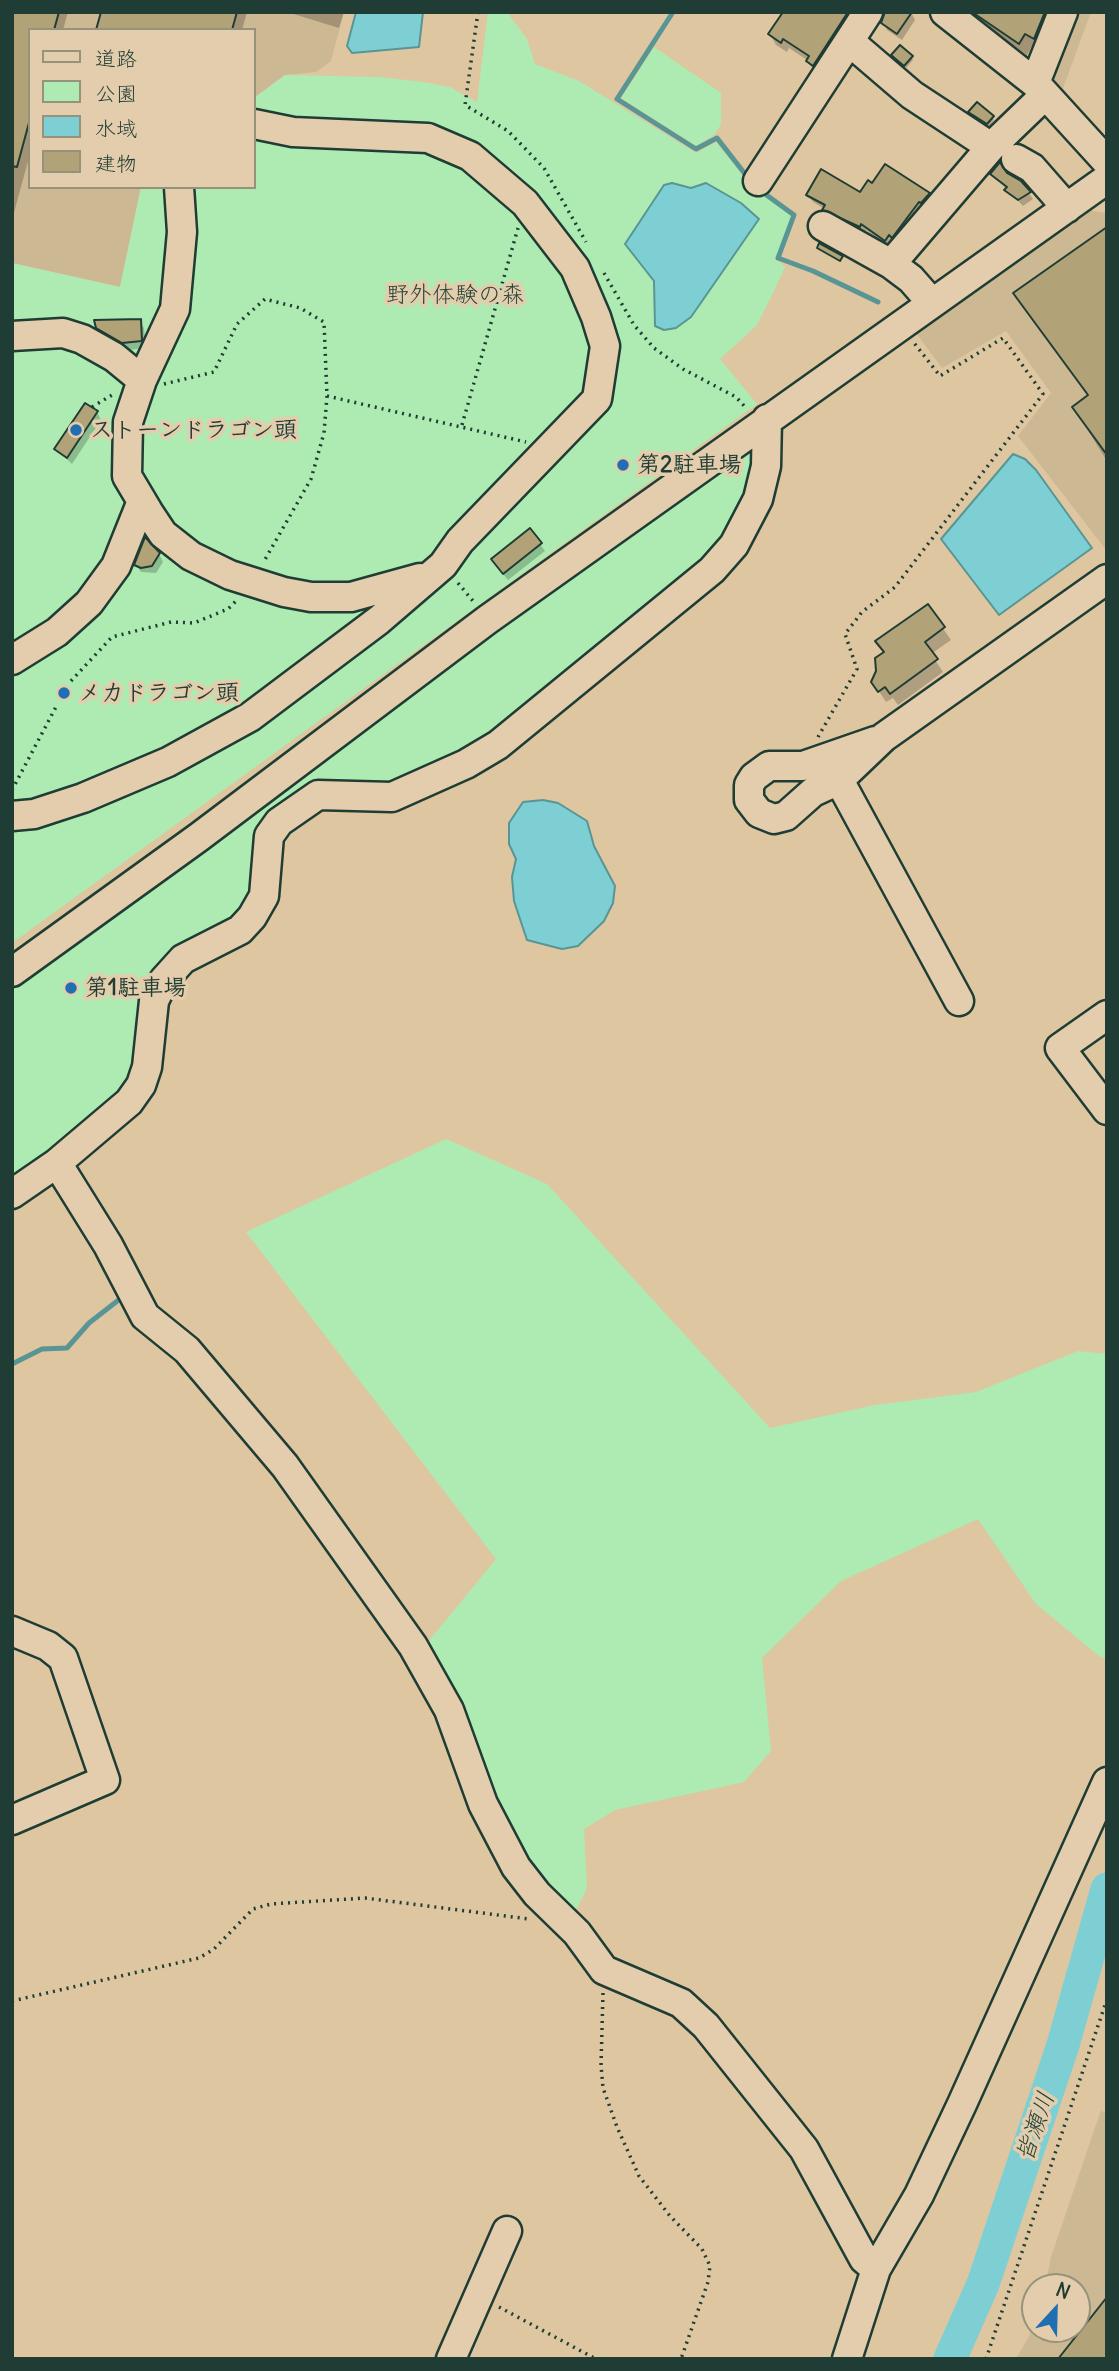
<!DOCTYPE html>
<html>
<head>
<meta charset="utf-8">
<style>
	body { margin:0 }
	#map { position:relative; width:1119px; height:2371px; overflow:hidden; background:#ddc6a0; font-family:Delius,"Klee One",sans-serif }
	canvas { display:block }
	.frame { position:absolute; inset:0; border:14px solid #1f3d34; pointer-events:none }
	.legend { position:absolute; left:28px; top:28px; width:228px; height:161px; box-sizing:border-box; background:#e3cdac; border:2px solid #95937c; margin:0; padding:9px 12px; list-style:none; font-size:21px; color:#1f3d34 }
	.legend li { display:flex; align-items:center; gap:14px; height:35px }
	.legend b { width:35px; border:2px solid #95937c }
	.north { position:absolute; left:1021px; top:2273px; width:70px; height:70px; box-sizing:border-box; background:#e3cdac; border:2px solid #95937c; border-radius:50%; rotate:22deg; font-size:19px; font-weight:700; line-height:28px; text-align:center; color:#1f3d34 }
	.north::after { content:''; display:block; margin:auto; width:24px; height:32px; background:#1f6fb2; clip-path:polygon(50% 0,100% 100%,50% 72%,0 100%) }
</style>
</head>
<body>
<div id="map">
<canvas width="1119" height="2371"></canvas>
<div class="frame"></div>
<ul class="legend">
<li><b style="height:9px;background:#e3cdac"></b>道路</li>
<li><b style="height:19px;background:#aeebb2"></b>公園</li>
<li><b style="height:19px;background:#7ecfd4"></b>水域</li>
<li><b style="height:19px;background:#b2a277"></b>建物</li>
</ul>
<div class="north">N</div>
</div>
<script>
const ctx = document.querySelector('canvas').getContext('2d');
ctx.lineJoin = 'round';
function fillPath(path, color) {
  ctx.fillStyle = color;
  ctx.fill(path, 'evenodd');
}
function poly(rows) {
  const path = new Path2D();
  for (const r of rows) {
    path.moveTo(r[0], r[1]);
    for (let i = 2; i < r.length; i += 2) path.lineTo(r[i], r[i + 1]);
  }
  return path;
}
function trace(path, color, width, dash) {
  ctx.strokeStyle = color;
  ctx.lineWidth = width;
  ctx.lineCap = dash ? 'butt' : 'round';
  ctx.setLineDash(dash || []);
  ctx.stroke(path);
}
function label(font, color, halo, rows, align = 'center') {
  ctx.font = font + ' Delius,"Klee One",sans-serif';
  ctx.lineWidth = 7;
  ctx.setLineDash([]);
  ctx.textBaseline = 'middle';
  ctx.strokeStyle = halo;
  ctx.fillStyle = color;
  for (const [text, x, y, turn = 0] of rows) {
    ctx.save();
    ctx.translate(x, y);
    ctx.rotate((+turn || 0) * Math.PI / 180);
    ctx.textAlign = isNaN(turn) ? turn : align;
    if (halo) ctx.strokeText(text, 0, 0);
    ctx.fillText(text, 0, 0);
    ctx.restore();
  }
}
fillPath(poly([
	[12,12,344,12,331,61,316,72,285,75,254,98,254,30,30,30,30,187,141,187,120,287,12,263],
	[962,12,1091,12,1062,91],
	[1085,210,1107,213,1107,551,1018,436,1051,393,1006,331,942,368,916,333],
	[1101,2110,1107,2115,1107,2359,1016,2359,1035,2326,1035,2329,1077,2329,1077,2287,1045,2287,1051,2257]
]), '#ccb892');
fillPath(poly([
	[488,12,507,12,527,39,535,64,579,81,696,153,716,142,751,186,792,216,776,259,785,267,776,287,757,325,720,359,757,404,12,943,12,263,120,287,141,187,254,187,254,98,285,75,380,77,423,82,450,87,477,102],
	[672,183,759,219,691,317,676,328,655,326,654,281],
	[654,47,721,93,721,124,715,134,696,146,621,98],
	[761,439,759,469,708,565,463,758,265,825,247,915,178,955,134,1082,12,1185,12,984],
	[446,1139,547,1184,770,1428,875,1405,976,1392,1078,1351,1107,1354,1107,1659,1099,1656,1036,1604,978,1519,841,1581,762,1658,771,1751,744,1782,615,1810,584,1829,587,1888,577,1908,557,1906,520,1861,423,1648,496,1559,246,1232]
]), '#aeebb2');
const water = poly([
	[356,12,423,12,419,47,352,53,347,46,356,12],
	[672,183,691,188,706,183,741,203,759,219,691,317,676,328,664,330,655,326,654,281,625,244,664,185,672,183],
	[1013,454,1025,459,1036,470,1092,548,999,615,941,539,1013,454],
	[543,800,558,803,587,821,594,846,615,886,613,903,604,921,578,946,562,949,527,940,514,901,512,877,516,859,509,844,509,823,523,802,543,800]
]);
fillPath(water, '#7ecfd4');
trace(water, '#589594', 2);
fillPath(poly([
	[12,12,68,12,63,30,30,30,30,154,12,220],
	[103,12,247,12,242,30,98,30],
	[287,12,344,12,339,28],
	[786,12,852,12,814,71,807,60,789,48,787,52,776,45,770,34],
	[885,12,911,12,915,20,902,40,887,30,883,22],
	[967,12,1056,12,1041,50,1032,46,1027,55],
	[893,55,911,57,913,60,906,68],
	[970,112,992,117,994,120,989,126],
	[992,174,1006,174,1020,182,1033,199,1023,206],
	[929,194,933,201,889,247,866,230,864,234,828,217,825,209,813,202,808,195],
	[1107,231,1107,461,1074,408,1089,396,1015,294],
	[140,321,144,328,146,348,128,350,102,335,98,327],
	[97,412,101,420,72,464,56,449],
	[540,544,545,551,508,580,497,567],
	[159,554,163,562,156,573,141,572,136,565],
	[928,607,951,640,931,654,943,672,898,705,893,698,886,702,873,682]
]), '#0003');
trace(poly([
	[673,12,617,99,696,149,717,138,749,179],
	[761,191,794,215,778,258,813,271,878,302],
	[12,1364,42,1349,67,1348,89,1323,125,1295]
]), '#589594', 5);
trace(poly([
	[950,2359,983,2284,1063,2045,1107,1889]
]), '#7ecfd4', 33);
const building = poly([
	[12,12,59,12,54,30,30,30,30,119,17,167,12,166,12,12],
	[101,12,237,12,232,30,96,30,101,12],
	[783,12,848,12,813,66,806,61,809,56,783,39,781,43,768,34,783,12],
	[885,12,912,12,897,34,881,23,885,12],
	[972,12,1045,12,1034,39,1025,34,1019,44,972,12],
	[900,45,913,56,904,66,891,55,900,45],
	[977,102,994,116,987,124,968,112,977,102],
	[1000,162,1007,173,1021,181,1031,192,1018,200,1004,190,1007,187,990,174,1000,162],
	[885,164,930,193,921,203,919,202,892,238,889,235,885,241,861,224,860,227,822,210,825,205,806,195,821,169,860,192,868,180,872,183,885,164],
	[1107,227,1107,455,1072,407,1088,395,1013,293,1107,227],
	[819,243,843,256,840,261,817,248,819,243],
	[141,319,142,341,122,343,96,328,94,320,141,319],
	[85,403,98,411,67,458,54,449,85,403],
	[530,528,542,543,503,574,491,559,530,528],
	[145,537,160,553,152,566,141,568,134,565,145,537],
	[928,604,945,627,925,642,938,659,890,694,885,687,878,692,871,682,876,671,875,658,884,652,875,641,928,604],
	[1107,2297,1107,2359,1058,2359,1107,2297]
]);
fillPath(building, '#b2a277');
trace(building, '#1f3d34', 2);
const minor = poly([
	[945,12,1035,83,1107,162],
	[849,41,912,95,991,147],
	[1035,83,1063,12],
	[1016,159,1032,168,1067,208],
	[758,181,868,12],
	[179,187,182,232,175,309,142,380,128,422,127,476,149,513,163,534,191,556,230,575,284,592,311,597,351,597,420,578],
	[823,226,891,264,911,279,932,303],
	[891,264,991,147,1045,95],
	[12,336,63,333,82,339,114,357,142,380],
	[12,660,57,632,89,603,116,566,142,501],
	[839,780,813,792,786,816,774,819,759,813,749,800,749,785,754,777,769,766,803,766,875,741],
	[12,816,34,814,83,798,168,762,250,717,379,620,443,565,460,541,597,399,605,346,596,317,575,268,525,203,470,156,428,138,293,132,254,124],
	[12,972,199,837,487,620,1107,179],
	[959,1001,839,780,884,737,1107,579],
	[1107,1015,1060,1048,1107,1110],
	[57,1163,108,1245,145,1316,187,1350,285,1466,413,1646,449,1710,483,1804,516,1867,537,1894,577,1933,604,1970,681,2003,706,2026,804,2149,864,2259,876,2269],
	[12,1194,57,1163,129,1102,141,1085,147,1067,154,1001,164,980,183,959,240,930,252,917,264,896,269,836,279,822,318,795,392,797,466,764,498,745,712,570,734,545,758,499,766,466,767,419],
	[12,1631,48,1646,63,1658,105,1780,12,1820],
	[451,2359,507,2231],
	[847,2359,876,2269,919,2195,962,2104,1107,1782]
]);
trace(minor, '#1f3d34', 33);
trace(poly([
	[478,12,465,105,508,131,544,168,586,242],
	[604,273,634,325,654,348,683,369,736,397,747,409],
	[164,384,214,372,237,324,265,299,300,308,324,322,327,396,324,433,311,479,263,563],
	[327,396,526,442],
	[92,407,112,395],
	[462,425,518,228],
	[458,583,473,601],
	[71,681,112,637,171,622,194,623,228,609,237,600],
	[818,737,857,669,845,634,862,612,895,587,1043,394,1003,338,940,376,914,343],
	[12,790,57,705],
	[603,1993,601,2065,603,2088,617,2127,639,2176,670,2216,702,2249,710,2266,708,2282,681,2359],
	[12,2001,199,1958,214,1949,253,1909,271,1904,365,1898,529,1919],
	[499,2307,596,2359],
	[986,2359,1107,1999]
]), '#1f3d34', 3.5, [2, 5]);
trace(minor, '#e3cdac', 28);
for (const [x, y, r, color] of [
	[76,430,7,"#1f6fb2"],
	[623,465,7,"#1f6fb2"],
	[64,693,7,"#1f6fb2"],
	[71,988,7,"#1f6fb2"]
]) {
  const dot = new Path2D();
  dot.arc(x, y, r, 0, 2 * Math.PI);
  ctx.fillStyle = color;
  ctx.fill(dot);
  trace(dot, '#e3cdac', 2.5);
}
label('23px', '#26463a', '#e3cdac', [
	["野外体験の森",455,295]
]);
label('bold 23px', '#1f3d34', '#e3cdac', [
	["ストーンドラゴン頭",90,430],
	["第2駐車場",637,465],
	["メカドラゴン頭",78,693],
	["第1駐車場",85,988]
], 'left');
label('italic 24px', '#24443c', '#e3cdac', [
	["皆瀬川",1036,2127,-71]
]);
</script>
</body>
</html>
